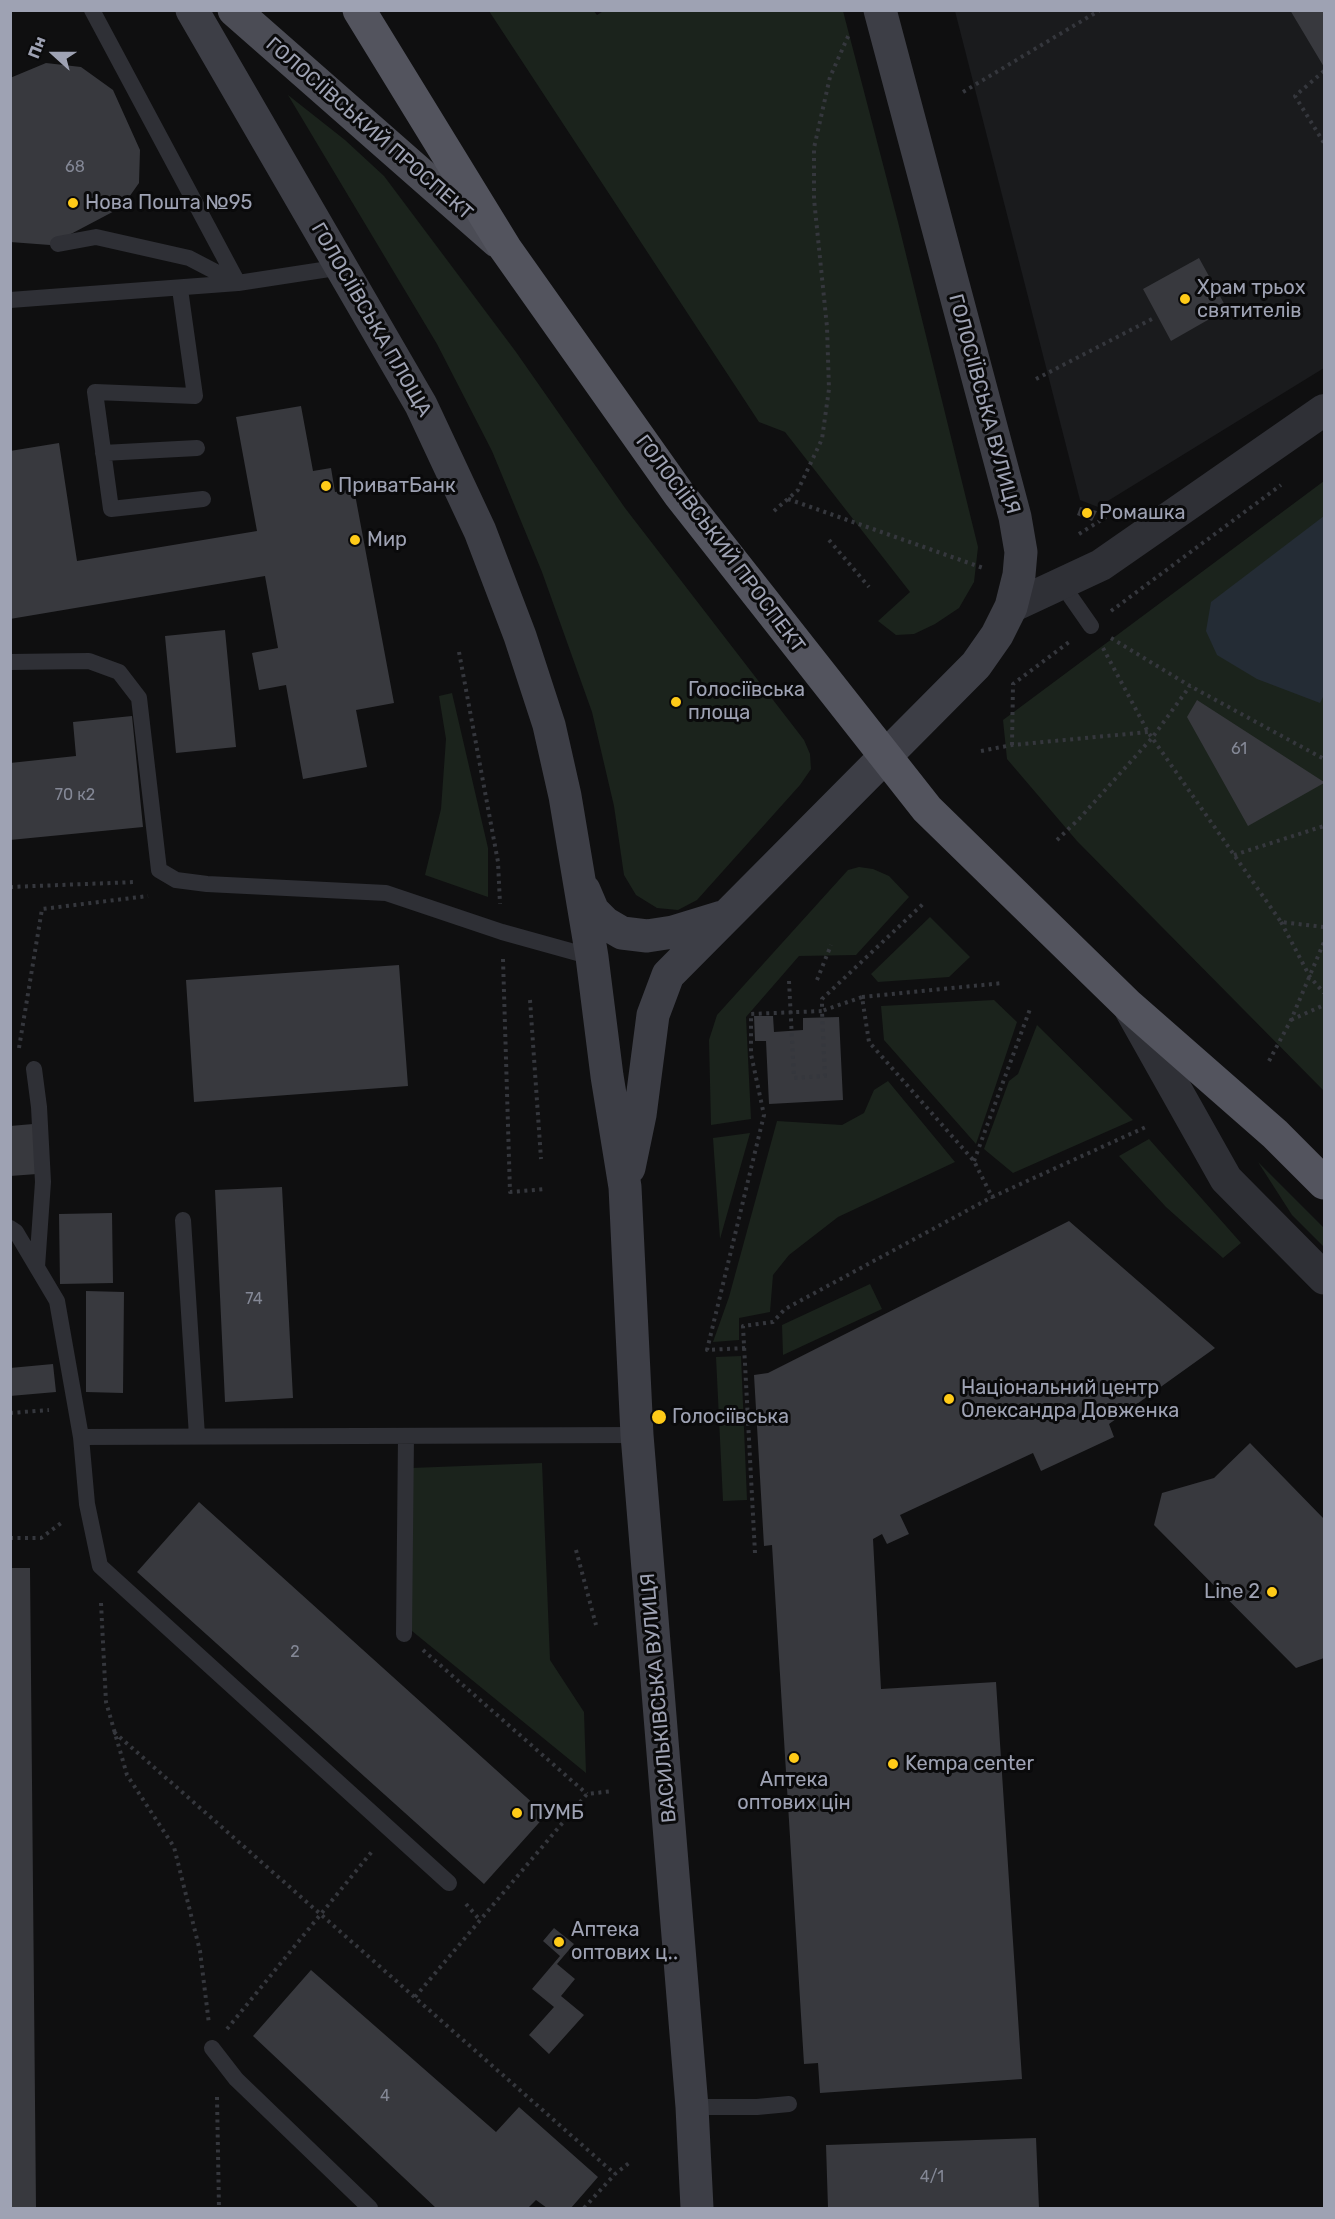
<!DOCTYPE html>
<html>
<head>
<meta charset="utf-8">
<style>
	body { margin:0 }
	#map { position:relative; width:1335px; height:2219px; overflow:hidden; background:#0f0f10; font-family:Rubik,sans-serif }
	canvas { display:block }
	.frame { position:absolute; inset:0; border:12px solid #9ea2b3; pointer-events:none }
	.north { position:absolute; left:24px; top:24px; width:60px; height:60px; -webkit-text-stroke:4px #0a0a0b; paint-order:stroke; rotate:291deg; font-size:16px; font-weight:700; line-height:24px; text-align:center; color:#9ea2b3 }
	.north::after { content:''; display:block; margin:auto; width:21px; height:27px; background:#9ea2b3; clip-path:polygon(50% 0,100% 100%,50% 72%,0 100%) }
</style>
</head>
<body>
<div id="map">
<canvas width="1335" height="2219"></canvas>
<div class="frame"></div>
<div class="north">Пн</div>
</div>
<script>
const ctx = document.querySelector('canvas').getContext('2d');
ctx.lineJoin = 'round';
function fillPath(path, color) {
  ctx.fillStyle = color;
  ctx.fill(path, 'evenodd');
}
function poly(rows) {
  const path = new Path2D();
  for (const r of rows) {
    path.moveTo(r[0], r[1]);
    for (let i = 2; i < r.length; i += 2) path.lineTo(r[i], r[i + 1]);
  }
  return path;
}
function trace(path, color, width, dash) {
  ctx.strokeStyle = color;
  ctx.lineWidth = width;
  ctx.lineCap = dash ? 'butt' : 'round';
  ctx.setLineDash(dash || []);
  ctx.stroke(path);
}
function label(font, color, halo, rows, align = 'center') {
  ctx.font = font + ' Rubik,sans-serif';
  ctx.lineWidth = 6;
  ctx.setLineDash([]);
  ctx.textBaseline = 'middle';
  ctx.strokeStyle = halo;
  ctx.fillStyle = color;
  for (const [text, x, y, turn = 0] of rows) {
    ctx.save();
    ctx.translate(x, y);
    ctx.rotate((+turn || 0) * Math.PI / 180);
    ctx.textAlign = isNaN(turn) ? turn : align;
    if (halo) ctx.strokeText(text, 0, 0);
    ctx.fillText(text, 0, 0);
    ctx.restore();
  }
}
fillPath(poly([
	[955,11,1324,11,1324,368,1098,507,1080,500]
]), '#1a1b1d');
fillPath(poly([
	[593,10,597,15,605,10,843,11,898,222,978,547,974,582,959,608,935,624,914,634,896,635,878,621,910,592,785,432,759,422,489,11],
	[288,95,345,140,384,176,516,352,625,508,804,740,810,754,811,769,800,785,697,900,678,910,657,908,636,895,624,875,614,806,592,712,542,572,492,451,437,344],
	[1324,481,1324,1091,1077,841,1007,759,1003,720],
	[452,693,488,848,488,897,425,875,441,809,446,739,439,696],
	[859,867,873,869,889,876,909,897,856,955,799,956,746,1017,751,1119,711,1125,709,1040,717,1015,848,870],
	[930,917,970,957,949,977,878,982,871,974],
	[994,1000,1017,1022,976,1144,884,1040,881,1006],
	[1037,1025,1133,1120,1013,1173,984,1149,1009,1081,1018,1074],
	[888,1081,955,1162,838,1217,789,1255,773,1275,770,1312,739,1318,739,1340,713,1342,729,1297,777,1121,842,1125,864,1113,874,1090],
	[750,1133,720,1239,713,1138],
	[1149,1139,1241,1243,1223,1258,1166,1207,1119,1156],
	[1258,1162,1324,1228,1324,1247,1292,1215],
	[870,1284,882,1309,783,1355,782,1325],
	[741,1356,747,1500,723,1501,716,1357],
	[542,1463,550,1660,584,1712,586,1773,412,1631,411,1468]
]), '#1b231c');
fillPath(poly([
	[1324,516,1324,695,1320,703,1257,679,1217,655,1206,631,1211,602]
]), '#242c35');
fillPath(poly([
	[1290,10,1324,10,1324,67],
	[46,63,81,67,113,90,140,150,139,183,122,207,50,245,10,242,10,78],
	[1199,258,1227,309,1171,341,1143,289],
	[301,406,313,471,331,468,335,492,354,489,394,703,356,710,367,767,303,779,286,685,259,690,252,653,278,648,265,576,10,619,10,451,59,443,77,561,257,531,236,417],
	[1080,507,1097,511,1092,521,1077,515],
	[225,630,236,747,176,753,165,636],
	[1197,700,1324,782,1324,783,1248,826,1187,717],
	[132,716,143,827,10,840,10,763,76,756,73,722],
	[399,965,408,1086,194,1102,186,980],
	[754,1016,773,1016,774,1032,803,1030,803,1018,839,1017,843,1100,769,1104,766,1041,755,1041],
	[33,1124,37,1174,10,1176,10,1126],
	[282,1187,293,1398,225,1402,215,1190],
	[112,1213,113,1283,60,1284,59,1214],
	[1069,1221,1215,1348,1109,1424,1114,1437,1041,1471,1033,1453,900,1515,909,1534,887,1544,882,1534,873,1539,881,1689,996,1682,1022,2079,820,2093,818,2063,804,2064,772,1545,764,1546,754,1375,768,1373],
	[86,1291,124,1292,123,1393,86,1392],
	[53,1364,56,1392,10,1396,10,1368],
	[1250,1443,1324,1519,1324,1658,1296,1668,1154,1525,1162,1493,1214,1478],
	[199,1502,546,1815,484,1884,137,1572],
	[10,1568,30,1568,36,2208,10,2208],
	[554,1928,574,1944,557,1964,575,1979,561,1996,584,2015,549,2054,529,2035,554,2007,532,1989,560,1956,543,1941],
	[311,1970,496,2132,519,2107,598,2177,571,2208,547,2208,536,2200,528,2208,436,2208,253,2036],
	[1036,2138,1039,2208,828,2208,826,2145]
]), '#38393e');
trace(poly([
	[1324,71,1295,96,1324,143],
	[963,92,1100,10],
	[1036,379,1152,319],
	[788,499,986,569],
	[774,511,798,490,822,439,829,389,827,327,814,199,814,148,830,77,850,32],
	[1079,534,1106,517],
	[829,540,869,587],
	[1111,611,1281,485],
	[1111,638,1190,686,1324,759],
	[1103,648,1148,732,1281,922,1324,927],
	[459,652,498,862,500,904],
	[1012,745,1013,684,1069,642],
	[981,751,1012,745,1148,732],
	[1057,840,1079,819,1152,738,1190,686],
	[1234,855,1324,826],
	[10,887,136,882],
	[1281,922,1310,977,1324,993],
	[503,959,510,1192,546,1189],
	[817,980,831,945],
	[789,981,794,1078,825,1076,822,1011,862,997,869,1042,974,1161,992,1197,1148,1126],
	[862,997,1003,983],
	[530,1000,541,1159],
	[1291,1020,1324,1005],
	[19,1048,42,909,148,896],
	[1269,1061,1291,1020,1324,942],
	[974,1161,1030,1009],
	[745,1348,707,1350,764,1115,751,1054,751,1014,822,1011,822,999,924,903],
	[10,1413,49,1410],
	[10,1538,41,1538,64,1521],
	[576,1550,596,1625],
	[755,1553,743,1326,773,1322,785,1309,992,1197],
	[101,1603,106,1702,127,1775,174,1847,200,1951,209,2024],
	[423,1650,587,1794],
	[114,1732,615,2174],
	[466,1904,479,1919],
	[415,1997,587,1794,613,1791],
	[227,2029,374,1849],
	[217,2097,219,2208],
	[584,2208,615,2174,629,2163]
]), '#35373d', 4, [3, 4.5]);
trace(poly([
	[92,10,238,283],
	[58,244,96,237,189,258,237,283],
	[180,289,195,396,95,392,111,509,203,499],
	[10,300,238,283,342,267],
	[103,453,197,448],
	[1061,583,1091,626],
	[10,662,89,661,119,672,139,698,159,870,176,880,207,884,386,893,502,932,592,957],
	[34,1069,39,1107,43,1182,37,1267],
	[183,1220,197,1436],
	[10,1228,16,1232,57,1301,81,1437,87,1504,100,1566,449,1883],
	[81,1437,637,1435],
	[404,1634,406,1436],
	[212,2048,236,2079,370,2208],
	[692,2107,757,2107,789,2104]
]), '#2f3036', 16);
trace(poly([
	[1011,607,1101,565,1324,410]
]), '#2f3036', 32);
trace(poly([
	[1131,1010,1226,1179,1324,1278]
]), '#2f3036', 33);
trace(poly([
	[192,10,421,405,480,531,520,636,549,725,565,796,592,957,607,1076,625,1187,637,1435,692,2107,697,2208],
	[584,890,593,911,605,923,622,933,647,936,673,932,722,917],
	[629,1168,640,1115,653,1015,668,975,976,665,997,635,1011,607,1019,575,1021,552,1015,517,880,10]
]), '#3d3e46', 33);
trace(poly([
	[234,10,497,241]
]), '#4b4c55', 33);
trace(poly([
	[359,10,505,248,679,494,927,809,1129,1006,1275,1134,1324,1183]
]), '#53545e', 33);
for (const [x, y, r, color] of [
	[73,203,6,"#ffcb18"],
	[1185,299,6,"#ffcb18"],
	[326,486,6,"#ffcb18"],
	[1087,513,6,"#ffcb18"],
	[355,540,6,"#ffcb18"],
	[676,702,6,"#ffcb18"],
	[949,1399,6,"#ffcb18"],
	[659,1417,8,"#ffcb18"],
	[1272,1592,6,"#ffcb18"],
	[794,1758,6,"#ffcb18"],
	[893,1764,6,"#ffcb18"],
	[517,1813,6,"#ffcb18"],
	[559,1942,6,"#ffcb18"]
]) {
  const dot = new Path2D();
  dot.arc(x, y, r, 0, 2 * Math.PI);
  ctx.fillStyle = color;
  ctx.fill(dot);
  trace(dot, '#0a0a0b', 2);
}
label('16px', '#848896', null, [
	["68",75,167],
	["61",1239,749],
	["70 к2",75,795],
	["74",254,1299],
	["2",295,1652],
	["4",385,2096],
	["4/1",932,2177]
]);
label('20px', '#9ea2b3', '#0a0a0b', [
	["ГОЛОСІЇВСЬКИЙ ПРОСПЕКТ",369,129,41],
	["ГОЛОСІЇВСЬКА ПЛОЩА",371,320,60],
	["ГОЛОСІЇВСЬКА ВУЛИЦЯ",984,404,75],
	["ГОЛОСІЇВСЬКИЙ ПРОСПЕКТ",720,544,53],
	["ВАСИЛЬКІВСЬКА ВУЛИЦЯ",659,1698,-95]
]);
label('20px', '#9ea2b3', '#0a0a0b', [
	["Нова Пошта №95",85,203],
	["Храм трьох",1197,288],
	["святителів",1197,311],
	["ПриватБанк",338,486],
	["Ромашка",1099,513],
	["Мир",367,540],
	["Голосіївська",688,690],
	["площа",688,713],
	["Національний центр",961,1388],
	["Олександра Довженка",961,1411],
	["Голосіївська",672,1417],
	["Line 2",1260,1592,"right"],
	["Kempa center",905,1764],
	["Аптека",794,1780,"center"],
	["оптових цін",794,1803,"center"],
	["ПУМБ",529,1813],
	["Аптека",571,1930],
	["оптових ц‥",571,1953]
], 'left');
</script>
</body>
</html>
